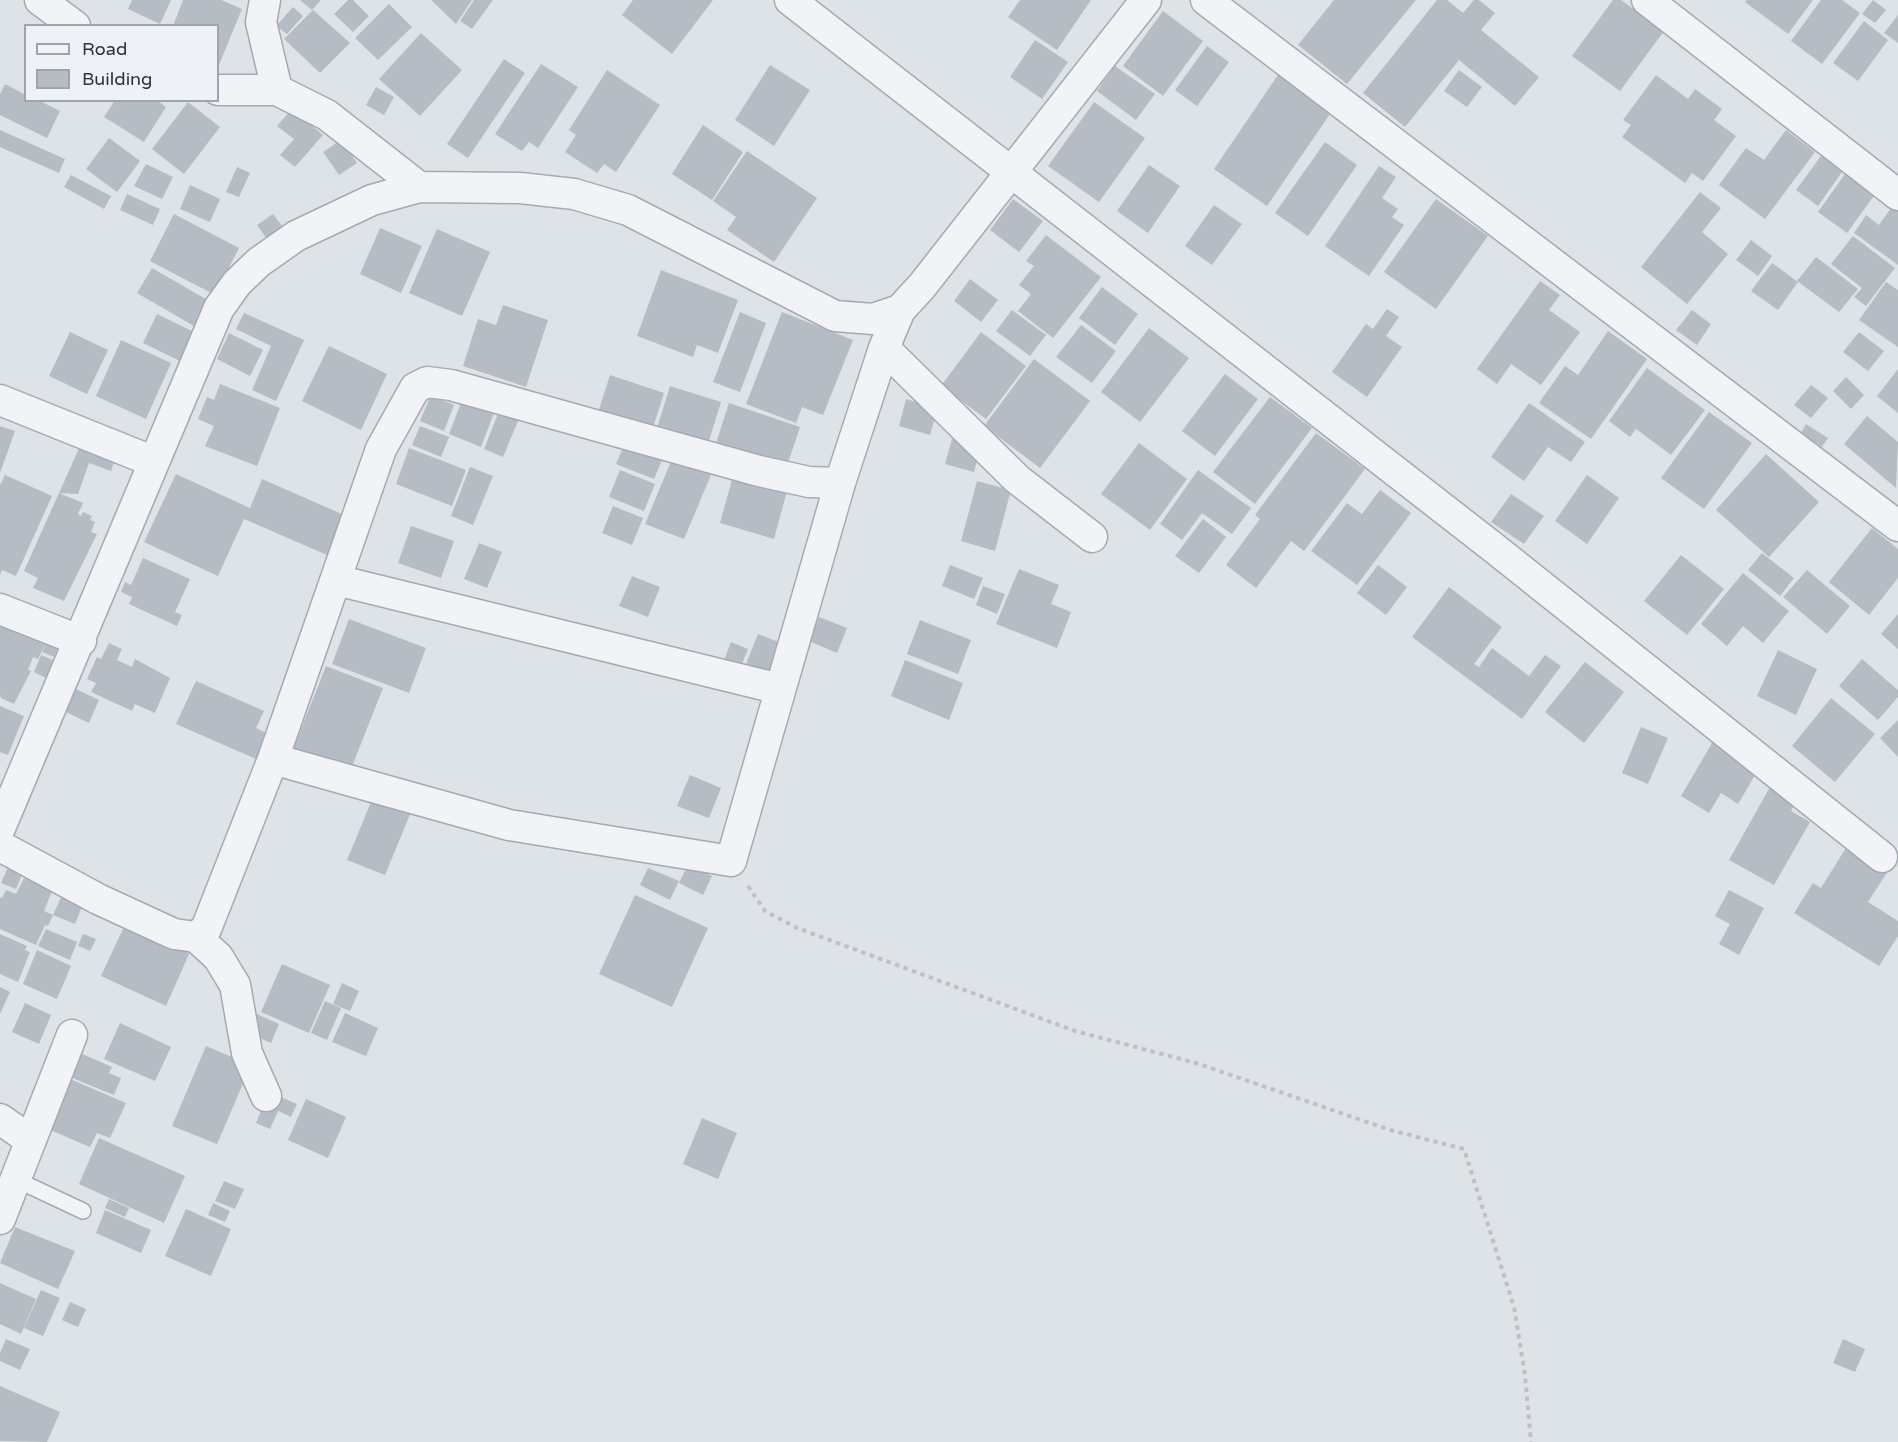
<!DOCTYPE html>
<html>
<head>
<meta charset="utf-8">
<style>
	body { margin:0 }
	#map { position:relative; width:1898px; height:1442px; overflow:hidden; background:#dee3e7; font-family:"Varela Round",sans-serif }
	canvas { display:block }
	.legend { position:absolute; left:24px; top:24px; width:195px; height:78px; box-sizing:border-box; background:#eef1f5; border:2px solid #9fa5ac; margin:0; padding:8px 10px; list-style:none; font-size:18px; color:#28323e }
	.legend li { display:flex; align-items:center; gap:12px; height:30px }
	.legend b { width:30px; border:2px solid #9fa5ac }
</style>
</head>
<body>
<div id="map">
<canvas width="1898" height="1442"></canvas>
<ul class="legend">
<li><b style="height:8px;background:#f1f3f6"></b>Road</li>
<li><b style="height:16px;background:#b6bcc4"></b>Building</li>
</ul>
</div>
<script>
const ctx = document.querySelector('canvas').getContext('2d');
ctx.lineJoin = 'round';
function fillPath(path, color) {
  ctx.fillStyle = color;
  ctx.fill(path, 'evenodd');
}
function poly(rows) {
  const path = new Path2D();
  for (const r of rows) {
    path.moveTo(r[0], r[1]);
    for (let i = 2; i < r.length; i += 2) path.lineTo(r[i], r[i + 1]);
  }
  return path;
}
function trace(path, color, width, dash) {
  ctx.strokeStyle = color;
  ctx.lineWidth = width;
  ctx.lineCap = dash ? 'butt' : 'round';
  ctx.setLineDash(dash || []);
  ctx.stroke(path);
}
fillPath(poly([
	[132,0,171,0,160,24,128,9],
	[183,0,221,0,242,9,218,67,218,26,173,26],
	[300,0,321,0,312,10],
	[348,0,353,0,369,16,353,32,334,14],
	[431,0,472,0,456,24],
	[474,0,493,0,472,29,460,21],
	[633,0,713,0,672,54,622,15],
	[1020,0,1091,0,1057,50,1008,17],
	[1334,0,1416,0,1347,84,1298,45],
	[1437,0,1447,0,1463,13,1474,0,1479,0,1495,13,1481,30,1539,77,1515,106,1459,60,1405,127,1363,93],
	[1613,0,1621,0,1664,31,1620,91,1572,56],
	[1747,0,1813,0,1788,34,1745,2],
	[1821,0,1842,0,1860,13,1822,64,1791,41],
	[1873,0,1886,10,1875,23,1862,14],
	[389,4,412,27,378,60,355,38],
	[293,7,303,16,287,34,276,26],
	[313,10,350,43,320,73,284,39],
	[1163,11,1203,41,1163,96,1123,66],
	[1898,15,1898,43,1884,33],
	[1864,21,1888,40,1858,81,1833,63],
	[421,33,462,70,420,116,379,79],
	[1035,40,1068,62,1042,99,1010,77],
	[1207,46,1229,62,1197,106,1175,90],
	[504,59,525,73,468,158,447,144],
	[541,64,578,87,538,148,529,142,522,151,495,134],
	[770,65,810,90,774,146,735,120],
	[1115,66,1155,94,1136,120,1097,91],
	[607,70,660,105,616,172,604,164,597,173,565,152,576,135,569,130],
	[1459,70,1482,87,1467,107,1444,91],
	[1278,75,1332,111,1267,206,1214,169],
	[1656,75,1688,99,1695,89,1722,109,1714,120,1736,136,1703,181,1692,173,1685,183,1622,137,1631,125,1623,120],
	[5,84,26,95,26,100,38,100,60,111,47,138,0,115,0,94],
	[376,87,394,97,384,115,366,105],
	[115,100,157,100,166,107,144,142,104,117],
	[188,102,220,127,184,174,152,149],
	[1094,102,1145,138,1099,202,1048,166],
	[292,109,323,135,295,167,280,155,294,139,277,126],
	[703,125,743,152,712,200,672,174],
	[0,130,65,159,59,173,0,147],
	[1786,130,1815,152,1765,219,1719,185,1746,148,1764,160],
	[109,138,140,161,117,192,86,169],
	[341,140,357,163,339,175,323,152],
	[1325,142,1357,165,1308,236,1275,213],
	[747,151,817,198,774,262,727,230,736,217,713,201],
	[1821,156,1842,172,1818,206,1796,190],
	[146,164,173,177,162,199,134,186],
	[1149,165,1180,186,1148,233,1117,211],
	[1379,166,1396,177,1382,198,1398,209,1392,217,1404,225,1369,276,1325,246],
	[237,167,250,173,239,197,226,192],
	[1847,171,1876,193,1847,233,1818,212],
	[71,175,111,196,104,209,64,187],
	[190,185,220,199,210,222,180,209],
	[1700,192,1721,208,1702,232,1728,254,1687,304,1641,267],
	[127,194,160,209,153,225,120,210],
	[1013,199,1043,221,1019,252,990,230],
	[1436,199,1488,236,1436,309,1384,272],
	[1214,205,1242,224,1212,265,1185,246],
	[1893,205,1898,209,1898,265,1854,233,1866,215,1879,225],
	[174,214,239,248,215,295,150,261],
	[273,214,283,227,267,239,257,225],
	[380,228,422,246,401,293,360,274],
	[437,229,490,252,462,316,409,293],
	[1046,235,1101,277,1053,338,1018,311,1031,294,1019,285,1034,266,1026,261],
	[1853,236,1895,268,1866,306,1854,297,1862,288,1831,264],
	[1751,240,1772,256,1758,276,1736,260],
	[1816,257,1858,289,1839,312,1797,281],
	[1772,263,1798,282,1778,310,1751,291],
	[152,268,209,301,194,326,137,293],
	[661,270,738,300,718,353,697,345,693,357,637,336],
	[970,279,998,300,981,322,954,301],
	[1540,281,1560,295,1549,310,1580,332,1541,385,1511,364,1497,384,1477,369],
	[1886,282,1898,290,1898,347,1859,320],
	[1102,287,1138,314,1115,345,1079,318],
	[503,305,548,320,526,387,463,366,478,319,496,325],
	[1387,309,1399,317,1386,336,1402,347,1367,397,1332,372,1366,324,1373,329],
	[1012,310,1046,335,1030,356,996,331],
	[1692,310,1711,324,1697,345,1676,330],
	[740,312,766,323,740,392,713,382],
	[782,312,853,340,823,415,802,407,796,423,746,404],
	[244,313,304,340,276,401,252,390,271,346,236,329],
	[157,314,194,332,180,361,143,343],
	[1081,325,1116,351,1092,383,1056,357],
	[1149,328,1189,358,1140,422,1101,392],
	[1608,331,1647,359,1591,439,1539,403,1565,366,1578,375],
	[70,332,108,350,87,394,49,376],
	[981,332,1026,366,986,419,941,386],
	[1859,332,1884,351,1868,371,1843,352],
	[229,333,263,350,250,376,217,359],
	[121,340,171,363,146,419,96,396],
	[329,346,387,374,361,430,302,401],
	[1034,359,1090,401,1040,468,984,426],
	[1647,368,1705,410,1671,455,1636,429,1630,437,1609,421],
	[1898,369,1898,413,1877,396],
	[1225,374,1258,399,1215,456,1182,431],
	[610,375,664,393,651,434,597,416],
	[1846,377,1864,395,1851,409,1833,391],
	[220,384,280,408,257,466,205,446,214,426,198,419,207,397,214,400],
	[1811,385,1828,398,1811,418,1794,405],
	[670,386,721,402,708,444,657,428],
	[465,392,497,405,481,447,449,434],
	[431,395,454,405,444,431,420,421],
	[1270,397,1312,428,1255,504,1213,472],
	[906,399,938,408,930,435,899,426],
	[729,403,800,427,786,469,715,446],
	[1529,403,1585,442,1571,462,1548,447,1524,481,1491,457],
	[501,406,521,414,503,457,484,449],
	[1709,412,1752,443,1704,509,1661,478],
	[1867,416,1898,442,1896,488,1844,444],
	[1806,424,1828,438,1822,447,1801,433],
	[0,426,15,431,0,473],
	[420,426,449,437,441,457,412,445],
	[1316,433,1365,469,1304,551,1291,541,1256,588,1226,565,1260,519,1255,515],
	[952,439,981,446,974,472,945,464],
	[1139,443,1187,479,1150,530,1101,494],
	[81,444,116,457,111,471,89,463,78,494,59,493],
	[624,445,662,460,654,479,616,464],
	[409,448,466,470,452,506,396,484],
	[1766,454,1819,502,1769,557,1716,510],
	[672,459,711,475,684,539,645,524],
	[470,467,493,476,473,525,451,516],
	[620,470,655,484,644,511,609,497],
	[1198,470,1251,508,1232,534,1202,513,1182,540,1160,524],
	[176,474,250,508,262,479,344,515,327,555,244,519,218,576,144,542],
	[5,475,52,496,16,576,2,570,0,575,0,485],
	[1587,475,1619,498,1587,544,1555,521],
	[733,476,787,491,774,539,720,523],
	[977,481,1011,490,995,551,961,541],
	[1380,490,1411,513,1357,585,1311,551,1347,503,1362,514],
	[59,493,83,503,78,514,81,516,83,512,92,516,90,520,95,522,91,532,97,534,64,601,33,588,38,578,24,571],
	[1511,494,1544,516,1524,544,1491,522],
	[613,506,643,518,632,545,602,533],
	[1203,519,1226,537,1199,573,1175,556],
	[411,526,454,541,441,578,398,563],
	[1872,528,1898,549,1898,578,1869,615,1829,582],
	[479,543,502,552,487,588,464,579],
	[1762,553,1794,578,1780,596,1748,570],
	[1681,555,1724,589,1687,635,1644,601],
	[143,558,190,579,175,612,182,615,177,626,129,604,132,597,121,592,125,582,131,585],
	[950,565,983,578,974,599,942,586],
	[1378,565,1407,587,1386,615,1357,593],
	[1019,569,1059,585,1051,604,1071,612,1057,648,996,624],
	[1807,570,1850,606,1827,634,1783,597],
	[1743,573,1789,611,1763,643,1743,626,1727,646,1701,624],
	[632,576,660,587,648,617,619,606],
	[983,586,1005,594,997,614,976,605],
	[1449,587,1502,627,1474,664,1479,667,1492,648,1529,676,1545,655,1561,666,1522,719,1412,637],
	[1898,614,1898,649,1881,634],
	[5,616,49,636,38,659,33,657,28,670,31,671,14,704,1,698,0,695,0,628],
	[819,617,847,628,837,653,809,641],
	[349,619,426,648,409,693,332,664],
	[920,620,971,640,958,674,907,654],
	[758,634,789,646,777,676,746,664],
	[50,635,61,640,54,657,42,652],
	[731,642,748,649,740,669,723,663],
	[109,643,122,649,117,660,132,667,135,659,170,678,155,713,135,704,132,711,91,692,96,683,87,679,97,657,101,659],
	[1778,650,1817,669,1796,715,1757,696],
	[41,655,53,660,46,678,34,672],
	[1862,659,1898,690,1898,697,1878,720,1839,686],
	[905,660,963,683,949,720,891,696],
	[1585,662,1624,692,1584,743,1545,712],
	[326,666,383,688,349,774,292,752],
	[196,681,264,711,256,728,268,734,256,759,176,724],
	[76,689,99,700,89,723,66,712],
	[1831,698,1875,734,1835,782,1792,746],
	[0,706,24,716,8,755,0,752],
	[1898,720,1898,757,1880,738],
	[1641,727,1668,738,1648,784,1622,773],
	[1715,738,1761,765,1738,804,1721,793,1709,813,1681,796],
	[690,775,721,788,709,818,677,806],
	[1770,787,1796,801,1791,811,1810,822,1774,885,1729,860],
	[373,797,411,812,385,875,347,860],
	[1849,843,1890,868,1868,902,1898,921,1898,936,1879,966,1794,913,1813,883,1821,888],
	[12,859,26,865,16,889,1,883],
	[688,865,712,876,703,895,679,883],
	[648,868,679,881,670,900,640,885],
	[24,878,52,891,44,911,53,915,48,926,45,925,36,945,0,929,0,897,2,898,6,890,16,894],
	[1729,890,1764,908,1739,955,1719,944,1730,924,1715,916],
	[62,895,83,904,75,924,53,915],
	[635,895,708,928,672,1007,599,974],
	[129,916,193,945,166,1006,101,976],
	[46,929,77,942,70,960,38,946],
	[0,934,27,946,25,950,30,952,18,982,0,974],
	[83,934,96,939,90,951,78,946],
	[37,950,71,966,57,999,23,984],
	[282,964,330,985,309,1033,261,1012],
	[342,983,359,991,350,1011,333,1004],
	[0,987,10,992,0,1014],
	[325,1001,341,1008,327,1040,311,1033],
	[25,1003,51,1015,39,1044,12,1032],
	[345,1013,378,1028,366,1056,332,1042],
	[257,1014,279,1024,271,1043,249,1033],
	[120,1023,171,1047,155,1081,104,1059],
	[206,1046,251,1065,217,1144,172,1126],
	[80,1053,112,1067,109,1073,121,1078,114,1095,70,1077],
	[70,1079,126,1103,110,1138,97,1133,90,1147,48,1129],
	[269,1092,297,1104,291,1117,278,1111,270,1129,256,1123],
	[306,1099,346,1117,328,1158,288,1140],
	[702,1118,737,1133,718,1179,683,1164],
	[99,1138,185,1176,164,1223,79,1184],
	[224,1181,244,1189,235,1209,215,1201],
	[109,1199,129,1208,125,1217,105,1208],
	[213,1203,230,1211,225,1222,208,1215],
	[186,1209,231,1229,211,1276,165,1256],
	[105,1210,151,1230,141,1253,96,1233],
	[15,1227,75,1251,58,1289,0,1263],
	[0,1283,36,1299,21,1334,0,1324],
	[41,1290,60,1298,43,1336,24,1328],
	[70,1302,86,1309,78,1327,62,1320],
	[6,1339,30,1349,20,1370,0,1361,0,1353],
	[1843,1339,1865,1349,1855,1372,1833,1363],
	[0,1386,60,1412,47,1442,0,1441]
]), '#b6bcc4');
const service = poly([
	[15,1179,83,1211]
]);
const minor = poly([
	[40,0,75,26],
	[265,0,261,22,277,90],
	[790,0,1494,548,1882,857],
	[1206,0,1898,526],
	[1647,0,1898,195],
	[218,90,277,90,327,115,419,187],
	[884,348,1017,479,1092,537],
	[0,400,152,461],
	[336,580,780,689],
	[0,609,81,641],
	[273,759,509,825,731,861,840,483,884,348,900,310],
	[0,828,219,308,237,283,259,262,296,236,372,200,419,187,520,188,574,194,628,210,835,316,873,319,900,310,922,286,1146,0],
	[0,846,98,899,174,934,196,937,206,929,273,759,381,449,415,388,427,382,451,385,759,471,809,482,840,483],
	[196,937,218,957,235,985,247,1053,266,1096],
	[0,1119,30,1140],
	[0,1219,72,1035]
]);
trace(service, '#a4aab1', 18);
trace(minor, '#a4aab1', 33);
trace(poly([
	[748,886,765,911,797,928,1075,1031,1196,1063,1390,1130,1464,1149,1514,1307,1525,1375,1531,1442]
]), '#bdc1c6', 4, [4.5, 4.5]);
trace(service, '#f1f3f6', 15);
trace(minor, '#f1f3f6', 30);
</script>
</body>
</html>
